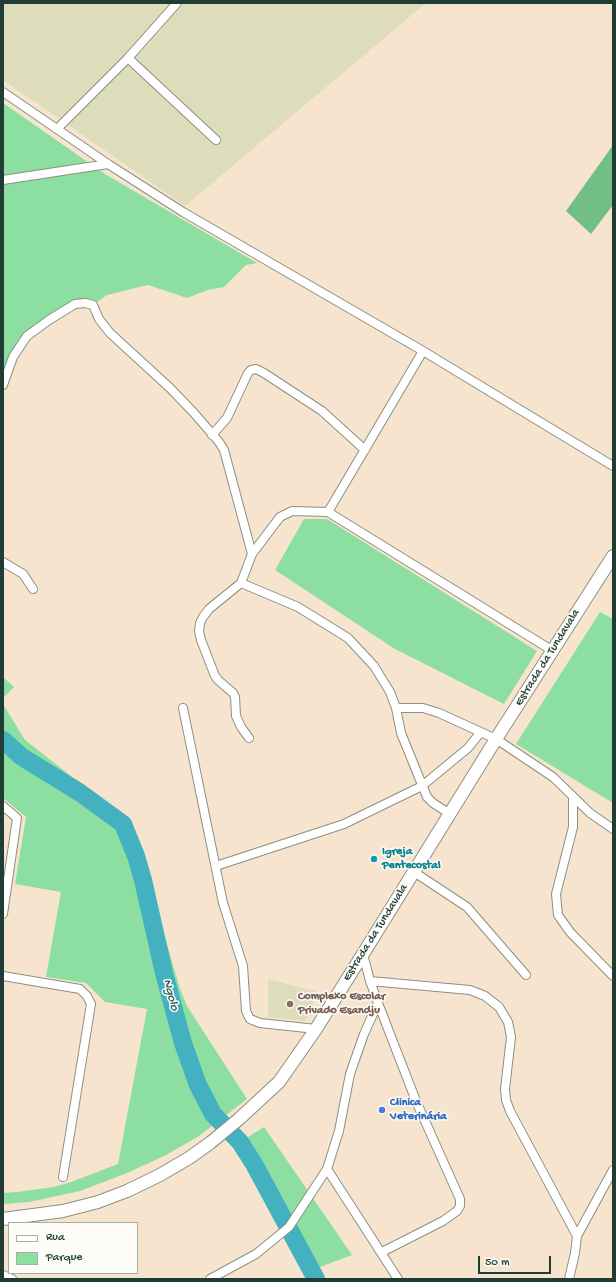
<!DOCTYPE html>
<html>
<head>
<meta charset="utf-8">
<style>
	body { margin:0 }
	#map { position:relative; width:616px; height:1282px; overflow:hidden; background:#f7e4ce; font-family:"Gochi Hand",sans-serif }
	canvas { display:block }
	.frame { position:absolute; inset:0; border:4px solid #1f3d34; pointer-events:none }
	.legend { position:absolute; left:8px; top:1222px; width:130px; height:52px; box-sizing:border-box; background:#fdfcf7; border:1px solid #a4b0a9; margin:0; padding:5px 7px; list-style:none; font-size:12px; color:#1f3d34 }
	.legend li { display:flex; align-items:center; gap:8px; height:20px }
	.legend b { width:20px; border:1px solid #a4b0a9 }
	.scale { position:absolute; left:478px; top:1256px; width:73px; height:18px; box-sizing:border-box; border:2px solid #1f3d34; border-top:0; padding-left:5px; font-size:12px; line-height:14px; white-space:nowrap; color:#1f3d34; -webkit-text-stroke:3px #fdfcf7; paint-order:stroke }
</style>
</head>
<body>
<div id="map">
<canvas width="616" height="1282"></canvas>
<div class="frame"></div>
<ul class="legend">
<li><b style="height:5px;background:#fff"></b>Rua</li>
<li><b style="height:11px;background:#8cdfa0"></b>Parque</li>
</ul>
<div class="scale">50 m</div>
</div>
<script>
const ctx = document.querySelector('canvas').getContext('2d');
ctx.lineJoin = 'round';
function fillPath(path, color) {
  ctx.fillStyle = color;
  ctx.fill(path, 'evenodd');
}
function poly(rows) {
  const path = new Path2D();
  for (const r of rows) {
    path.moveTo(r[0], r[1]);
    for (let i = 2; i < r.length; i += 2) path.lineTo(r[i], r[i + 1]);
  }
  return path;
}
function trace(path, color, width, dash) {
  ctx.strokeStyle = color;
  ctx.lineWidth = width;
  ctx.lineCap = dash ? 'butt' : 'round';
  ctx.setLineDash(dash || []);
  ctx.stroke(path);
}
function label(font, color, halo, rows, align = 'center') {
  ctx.font = font + ' "Gochi Hand",sans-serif';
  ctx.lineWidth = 3;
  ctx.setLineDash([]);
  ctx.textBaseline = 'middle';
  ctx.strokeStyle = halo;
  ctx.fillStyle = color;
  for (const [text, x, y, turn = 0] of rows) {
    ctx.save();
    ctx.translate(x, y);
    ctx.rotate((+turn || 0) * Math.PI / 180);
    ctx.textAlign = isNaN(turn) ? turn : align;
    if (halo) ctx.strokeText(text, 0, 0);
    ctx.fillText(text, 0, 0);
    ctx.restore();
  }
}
fillPath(poly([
	[3,3,426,3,185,206,3,80],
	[268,979,318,992,305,1021,268,1017]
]), '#deddbb');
fillPath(poly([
	[3,103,105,174,257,263,246,265,224,287,208,290,187,298,148,285,107,295,93,305,85,303,27,336,3,385],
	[304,519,327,519,537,651,504,704,395,649,275,570],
	[600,612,613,619,613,803,516,744],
	[3,677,14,687,3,698],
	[3,704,25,740,117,812,130,826,140,852,180,989,187,1006,247,1099,199,1136,166,1155,127,1173,80,1191,29,1202,3,1204,3,1193,17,1192,54,1187,71,1182,118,1164,147,1009,105,1002,86,983,46,977,61,892,15,884,26,817,3,798],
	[264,1127,352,1255,312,1270,254,1164,240,1142]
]), '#8cdfa0');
fillPath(poly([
	[613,145,613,205,591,234,566,211]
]), '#71be86');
trace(poly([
	[3,740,22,757,79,792,123,824,136,856,143,880,164,973,183,1043,198,1085,213,1114,240,1142,254,1164,316,1279]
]), '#43b1bf', 18);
const minor = poly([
	[128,58,216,140],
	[3,92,108,164,183,212,423,351,613,466],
	[57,129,128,58,177,3],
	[3,180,108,164],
	[423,351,328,512,553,651],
	[3,385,13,357,27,336,49,320,75,304,85,303,93,305,99,319,110,333,170,388,194,413,219,442,224,450,252,554],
	[212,435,227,418,248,373,251,370,256,369,264,373,322,411,365,450],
	[3,562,23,574,33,589],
	[241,583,298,607,348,638,374,666,390,692,396,708,401,733,427,797,433,803,450,814],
	[183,708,223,903,243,966,246,1011,250,1019,260,1023,316,1029],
	[396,708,423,708,439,713,496,739,553,777,590,813,613,829],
	[249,738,241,727,236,716,235,697,233,693,218,680,215,676,201,640,199,631,200,623,203,617,209,609,241,583,252,554,280,517,292,511,328,512],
	[573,798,573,827,556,894,558,915,570,932,613,976],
	[3,806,17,818,3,914],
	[216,866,344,824,422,786,468,748,480,733],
	[414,872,467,907,526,975],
	[363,954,370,981,378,1003,416,1101,460,1199,460,1206,457,1211,443,1221,382,1252],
	[3,976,80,989,87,996,91,1004,63,1177],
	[370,981,470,990,485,996,499,1007,508,1022,511,1037,505,1089,506,1100,510,1111,577,1236],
	[327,1169,398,1279],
	[3,1275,12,1279],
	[210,1279,256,1254,289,1227,327,1169,339,1131,350,1074,364,1034,378,1003],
	[569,1279,575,1253,577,1236,613,1170]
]);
const secondary = poly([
	[3,1219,63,1211,98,1202,127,1191,160,1175,189,1158,210,1143,239,1119,279,1082,316,1029,363,954,496,739,613,556]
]);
trace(minor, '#8b9081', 10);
trace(secondary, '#8b9081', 14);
trace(minor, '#fff', 8);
trace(secondary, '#fff', 12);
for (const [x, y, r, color] of [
	[374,859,4,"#0f9aa8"],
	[290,1004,4,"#8d6e63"],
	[382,1110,4,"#3f7fe0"]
]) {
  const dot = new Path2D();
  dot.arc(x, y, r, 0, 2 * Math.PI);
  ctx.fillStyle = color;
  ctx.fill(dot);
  trace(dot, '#fdfcf7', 1.5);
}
label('12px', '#1f3d34', '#fdfcf7', [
	["Estrada da Tundavala",548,658,-58],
	["Estrada da Tundavala",376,933,-58]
]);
label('bold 12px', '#0d838f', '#fdfcf7', [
	["Igreja",382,852],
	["Pentecostal",382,866]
], 'left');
label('bold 12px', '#785e54', '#fdfcf7', [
	["Complexo Escolar",298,997],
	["Privado Esandju",298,1011]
], 'left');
label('bold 12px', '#366cbe', '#fdfcf7', [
	["Clinica",390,1103],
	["Veterinária",390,1117]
], 'left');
label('italic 13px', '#2a605e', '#fdfcf7', [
	["Ngolo",170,995,75]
]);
</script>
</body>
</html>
